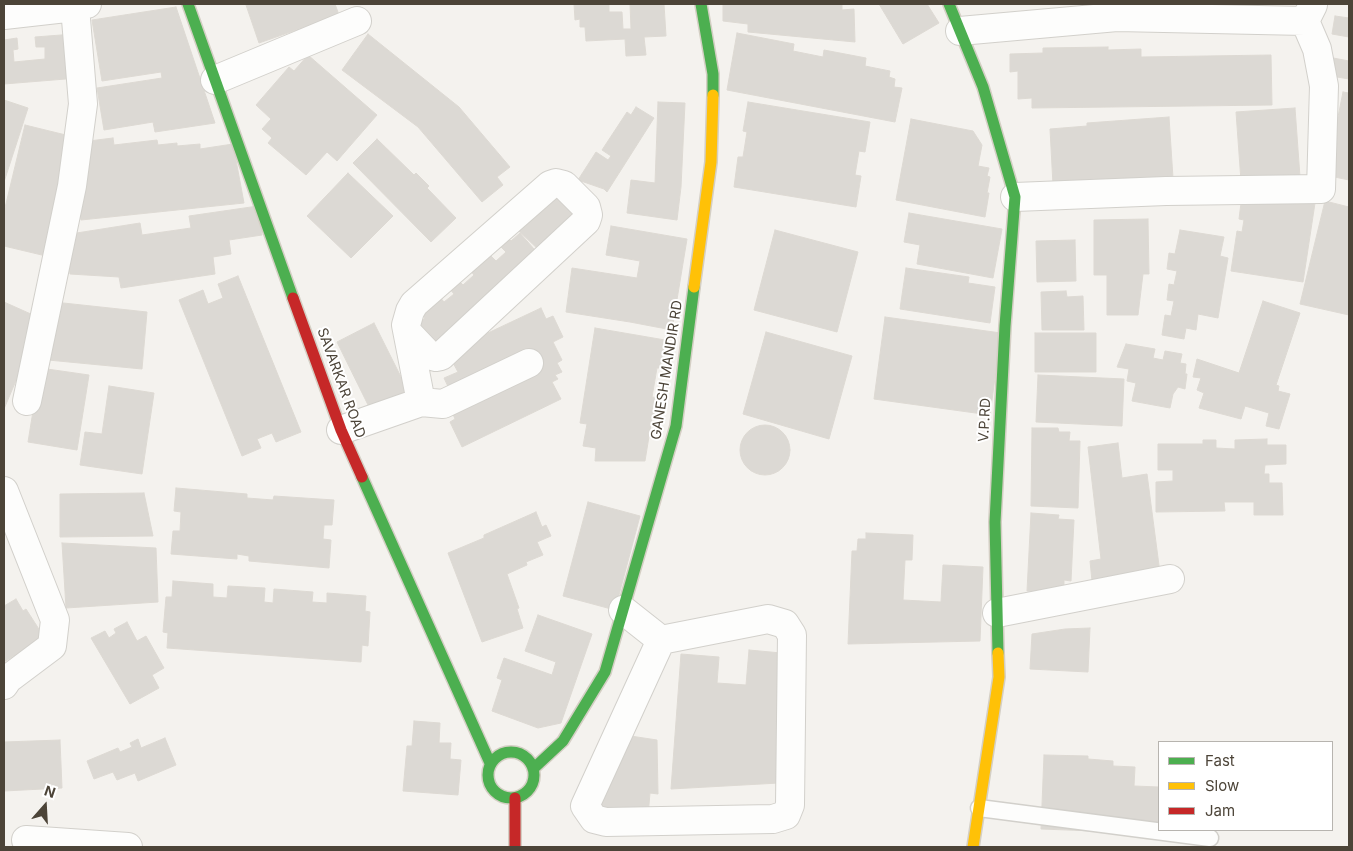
<!DOCTYPE html>
<html>
<head>
<meta charset="utf-8">
<style>
	body { margin:0 }
	#map { position:relative; width:1353px; height:851px; overflow:hidden; background:#f4f2ee; font-family:Inter,sans-serif }
	canvas { display:block }
	.frame { position:absolute; inset:0; border:5px solid #4c4438; pointer-events:none }
	.legend { position:absolute; left:1158px; top:741px; width:175px; height:90px; box-sizing:border-box; background:#fff; border:1px solid #b7b4af; margin:0; padding:6px 9px; list-style:none; font-size:15px; color:#4c4438 }
	.legend li { display:flex; align-items:center; gap:10px; height:25px }
	.legend b { width:25px; border:1px solid #b7b4af }
	.north { position:absolute; left:20px; top:781px; width:50px; height:50px; -webkit-text-stroke:4px #fff; paint-order:stroke; rotate:19deg; font-size:14px; font-weight:700; line-height:20px; text-align:center; color:#4c4438 }
	.north::after { content:''; display:block; margin:auto; width:18px; height:22px; background:#4c4438; clip-path:polygon(50% 0,100% 100%,50% 72%,0 100%) }
</style>
</head>
<body>
<div id="map">
<canvas width="1353" height="851"></canvas>
<div class="frame"></div>
<ul class="legend">
<li><b style="height:6px;background:#4caf50"></b>Fast</li>
<li><b style="height:6px;background:#ffc107"></b>Slow</li>
<li><b style="height:6px;background:#c62828"></b>Jam</li>
</ul>
<div class="north">N</div>
</div>
<script>
const ctx = document.querySelector('canvas').getContext('2d');
ctx.lineJoin = 'round';
function fillPath(path, color) {
  ctx.fillStyle = color;
  ctx.fill(path, 'evenodd');
}
function poly(rows) {
  const path = new Path2D();
  for (const r of rows) {
    if (r.length === 3) {
      path.moveTo(r[0] + r[2], r[1]);
      path.arc(r[0], r[1], r[2], 0, 2 * Math.PI);
      continue;
    }
    path.moveTo(r[0], r[1]);
    for (let i = 2; i < r.length; i += 2) path.lineTo(r[i], r[i + 1]);
  }
  return path;
}
function trace(path, color, width, dash) {
  ctx.strokeStyle = color;
  ctx.lineWidth = width;
  ctx.lineCap = dash ? 'butt' : 'round';
  ctx.setLineDash(dash || []);
  ctx.stroke(path);
}
function label(font, color, halo, rows, align = 'center') {
  ctx.font = font + ' Inter,sans-serif';
  ctx.lineWidth = 4;
  ctx.setLineDash([]);
  ctx.textBaseline = 'middle';
  ctx.strokeStyle = halo;
  ctx.fillStyle = color;
  for (const [text, x, y, turn = 0] of rows) {
    ctx.save();
    ctx.translate(x, y);
    ctx.rotate((+turn || 0) * Math.PI / 180);
    ctx.textAlign = isNaN(turn) ? turn : align;
    if (halo) ctx.strokeText(text, 0, 0);
    ctx.fillText(text, 0, 0);
    ctx.restore();
  }
}
const building = poly([
	[248,4,335,4,339,15,259,43,246,5,248,4],
	[574,4,609,4,609,12,622,12,623,29,631,29,630,4,664,4,666,36,644,37,646,55,626,56,625,39,586,41,585,27,580,27,580,19,575,20,574,4],
	[723,4,842,4,842,10,854,9,855,42,748,32,748,24,723,21,723,4],
	[879,4,927,4,939,23,903,44,879,4],
	[1144,4,1222,4,1222,5,1169,11,1154,11,1153,4,1144,5,1144,4],
	[176,7,215,123,155,132,153,122,104,130,97,88,162,78,161,72,102,81,92,20,176,7],
	[1335,16,1349,18,1349,37,1332,34,1335,16],
	[737,33,794,44,793,51,823,57,824,50,866,58,865,66,890,71,889,77,895,79,894,87,902,88,895,122,727,90,737,33],
	[74,34,78,78,4,84,4,40,17,38,18,49,13,50,14,62,45,59,45,47,36,47,35,37,74,34],
	[368,34,459,107,510,167,497,177,503,185,482,202,418,127,342,70,368,34],
	[1108,47,1108,50,1141,49,1141,57,1271,55,1272,105,1032,108,1032,98,1018,99,1018,71,1010,72,1010,54,1043,53,1043,48,1108,47],
	[308,55,377,115,337,161,327,152,306,175,268,143,272,138,262,129,271,119,256,105,289,67,294,71,308,55],
	[1328,57,1349,61,1349,79,1325,75,1328,57],
	[1343,92,1349,93,1349,180,1325,175,1331,116,1338,117,1343,92],
	[4,100,28,108,4,182,4,100],
	[658,102,685,103,681,187,677,220,627,213,631,180,655,183,658,102],
	[748,102,870,122,865,152,859,151,855,175,861,176,856,207,734,187,738,157,743,157,747,132,743,131,748,102],
	[636,107,654,118,607,192,604,189,578,180,596,152,608,160,611,156,602,150,627,112,631,115,636,107],
	[1295,108,1300,177,1241,181,1236,112,1295,108],
	[1169,117,1173,178,1053,185,1050,129,1087,126,1087,123,1169,117],
	[911,119,973,131,982,145,978,166,989,168,987,176,990,177,987,193,989,193,985,217,896,200,911,119],
	[25,125,74,137,46,256,4,246,4,212,25,125],
	[113,138,114,145,157,140,158,145,177,143,177,146,200,144,200,149,233,144,244,203,81,220,78,193,81,142,113,138],
	[377,139,414,175,416,173,429,186,427,188,456,218,431,242,353,163,377,139],
	[348,173,393,216,351,258,307,216,348,173],
	[560,187,580,220,545,256,518,230,560,187],
	[1242,195,1315,203,1303,282,1231,271,1237,231,1242,232,1244,220,1239,219,1242,195],
	[1325,201,1349,207,1349,315,1300,304,1325,201],
	[258,206,262,235,229,240,231,254,213,257,215,274,121,288,119,277,70,274,64,235,140,223,142,235,191,228,189,216,258,206],
	[909,213,1002,229,993,278,917,264,920,245,904,242,909,213],
	[1148,219,1149,274,1143,274,1138,315,1107,315,1107,275,1094,275,1094,220,1148,219],
	[611,226,687,239,672,330,630,322,566,312,572,268,637,278,640,261,606,255,611,226],
	[775,230,858,252,837,332,754,310,775,230],
	[1180,230,1224,237,1220,256,1228,258,1218,318,1198,314,1196,330,1186,328,1184,339,1162,335,1165,315,1171,316,1174,301,1167,300,1169,284,1174,285,1177,271,1167,269,1169,253,1175,254,1180,230],
	[520,233,541,257,437,350,416,326,425,318,421,313,439,296,444,302,454,294,449,288,458,280,463,285,474,275,469,269,488,253,496,261,506,252,498,244,507,237,511,241,520,233],
	[1075,240,1076,281,1037,282,1036,241,1075,240],
	[906,268,969,277,968,283,995,287,990,323,900,309,906,268],
	[238,276,301,432,276,442,272,433,257,439,261,448,242,456,179,300,203,290,208,304,223,298,218,284,238,276],
	[1066,291,1067,297,1083,296,1084,330,1042,330,1041,292,1066,291],
	[1263,301,1300,313,1276,385,1279,386,1278,391,1290,394,1279,429,1266,426,1269,413,1245,406,1241,419,1199,408,1204,393,1197,390,1201,378,1193,377,1197,359,1239,373,1263,301],
	[4,302,42,319,4,409,4,302],
	[54,302,147,312,142,369,48,360,54,302],
	[541,308,546,319,553,316,563,337,553,342,562,360,557,363,562,372,555,375,558,379,552,382,561,399,462,447,450,422,455,419,450,407,452,395,444,378,458,372,452,361,456,348,541,308],
	[885,317,1001,333,990,415,874,399,885,317],
	[374,323,410,395,372,413,337,342,374,323],
	[595,328,665,340,660,368,657,368,652,397,661,398,657,419,652,418,645,461,595,461,596,448,583,446,587,424,580,423,595,328],
	[766,332,852,356,829,439,743,414,766,332],
	[1035,333,1096,333,1096,372,1035,372,1035,333],
	[1126,344,1155,349,1153,358,1163,360,1165,351,1182,354,1180,363,1186,364,1185,374,1187,374,1185,389,1178,387,1173,394,1170,408,1132,401,1136,383,1127,381,1129,369,1117,367,1126,344],
	[40,368,89,375,77,450,28,442,40,368],
	[1038,375,1124,379,1122,426,1036,422,1038,375],
	[109,386,154,393,142,474,80,465,85,432,102,434,109,386],
	[765,450,25],
	[1032,428,1058,428,1059,432,1070,432,1069,441,1080,441,1078,508,1031,506,1032,428],
	[1267,439,1267,445,1286,445,1286,464,1265,465,1264,474,1269,474,1269,483,1282,483,1283,515,1254,515,1254,502,1224,502,1225,511,1156,512,1156,482,1173,481,1173,470,1158,470,1158,444,1203,444,1203,440,1216,440,1216,448,1235,449,1235,440,1267,439],
	[1118,443,1122,478,1147,474,1160,573,1092,581,1090,561,1101,559,1088,447,1118,443],
	[176,488,247,494,247,498,273,500,274,496,334,500,332,525,324,525,323,539,331,540,329,568,249,561,249,556,237,554,237,559,171,554,173,531,180,531,181,512,174,511,176,488],
	[144,493,153,536,60,537,60,494,144,493],
	[588,502,640,516,615,610,563,596,588,502],
	[536,512,542,527,546,525,551,536,537,542,543,555,526,562,527,565,507,574,519,608,517,609,523,628,482,642,448,553,484,538,484,535,536,512],
	[1031,513,1059,515,1058,519,1074,520,1071,581,1064,580,1064,593,1027,591,1031,513],
	[866,533,913,535,912,560,905,560,903,600,941,602,943,565,983,567,980,641,848,644,852,551,857,551,858,539,866,539,866,533],
	[62,543,156,548,158,602,66,608,62,543],
	[173,581,213,584,213,597,227,598,228,586,265,588,264,602,273,603,274,589,313,592,312,602,327,603,327,593,366,596,365,611,370,612,368,646,362,645,361,662,167,648,168,633,163,632,166,597,172,597,173,581],
	[16,599,23,611,26,609,44,637,4,662,4,612,6,610,4,606,16,599],
	[538,615,592,634,561,723,538,728,492,711,502,680,497,678,504,658,552,675,556,662,525,651,538,615],
	[127,622,137,641,146,636,164,668,152,675,159,688,130,704,91,638,105,631,109,638,116,633,114,629,127,622],
	[1090,628,1088,672,1030,669,1032,634,1065,629,1090,628],
	[749,650,781,653,779,783,671,789,681,654,719,657,717,683,746,685,749,650],
	[414,721,440,723,439,743,451,743,450,759,461,760,458,795,403,791,407,746,412,746,414,721],
	[624,735,657,740,658,794,650,793,648,816,594,810,624,735],
	[165,738,176,765,138,781,135,773,117,780,113,772,94,779,87,761,118,748,120,752,132,747,130,743,138,739,141,748,165,738],
	[60,740,62,788,4,791,4,742,60,740],
	[1044,755,1088,756,1088,759,1113,761,1113,766,1135,767,1134,786,1159,787,1159,830,1200,835,1041,829,1044,755]
]);
fillPath(building, '#dcd9d4');
trace(building, '#ddd9d3', 1);
const lane = poly([
	[979,808,1210,838]
]);
const street = poly([
	[4,15,75,7,87,4],
	[960,31,1117,17,1305,21,1313,5],
	[215,80,357,21],
	[1015,197,1166,191,1321,189,1324,86,1317,49,1305,21],
	[408,333,429,355,436,357,441,356,586,221,588,215,586,207,564,185,556,183,550,185,414,304,410,311,406,325,421,402],
	[27,401,72,186,83,104,75,7],
	[341,430,421,402,443,404,529,363],
	[4,491,55,620,52,646,8,679,4,685],
	[623,610,661,640,768,619,785,624,792,635,790,805,786,815,773,819,606,822,594,819,585,806,661,640],
	[997,613,1170,579],
	[26,840,128,847]
]);
const fast = poly([
	[188,4,293,298],
	[701,4,713,74,713,95],
	[949,4,983,87,1015,197,1005,326,995,522,998,653],
	[362,477,490,763],
	[511,775,23],
	[533,769,563,741,605,672,676,426,694,287]
]);
const slow = poly([
	[694,287,711,162,713,95],
	[973,847,999,677,998,653]
]);
const jam = poly([
	[293,298,341,430,362,477],
	[515,798,515,847]
]);
trace(lane, '#d2d0cb', 19);
trace(street, '#d2d0cb', 30);
trace(fast, '#d4cfc4', 14);
trace(slow, '#d4cfc4', 14);
trace(jam, '#d4cfc4', 14);
trace(lane, '#fdfdfc', 16);
trace(street, '#fdfdfc', 28);
trace(fast, '#4caf50', 11);
trace(slow, '#ffc107', 11);
trace(jam, '#c62828', 11);
label('14px', '#4c4438', '#fff', [
	["GANESH MANDIR RD",667,370,-81],
	["SAVARKAR ROAD",341,383,70],
	["V.P.RD",985,420,-87]
]);
</script>
</body>
</html>
